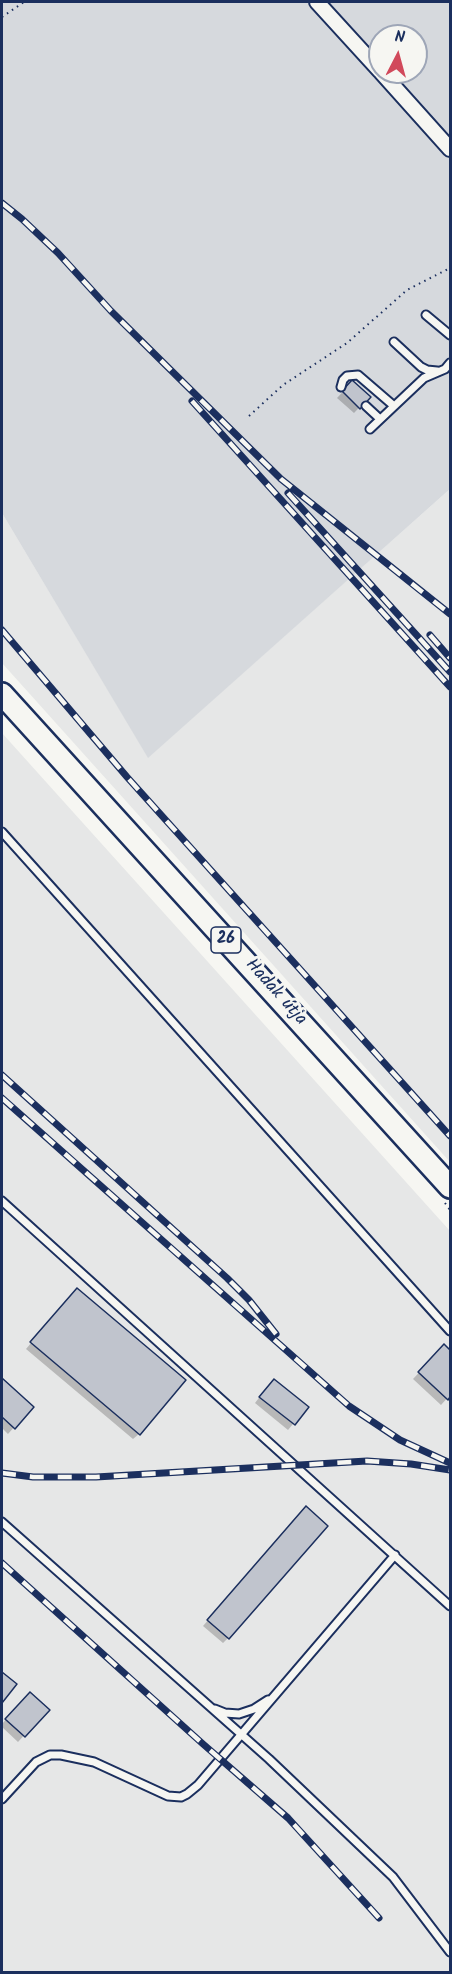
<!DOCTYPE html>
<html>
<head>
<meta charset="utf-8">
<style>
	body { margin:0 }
	#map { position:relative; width:452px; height:1974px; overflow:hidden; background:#f6f6f2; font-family:Kalam,sans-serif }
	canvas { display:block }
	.frame { position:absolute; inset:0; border:3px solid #1b2f5e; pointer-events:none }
	.north { position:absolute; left:368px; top:24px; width:60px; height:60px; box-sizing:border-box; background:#f6f6f2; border:2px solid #9ea6b7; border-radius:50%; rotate:6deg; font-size:16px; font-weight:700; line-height:24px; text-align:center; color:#1b2f5e }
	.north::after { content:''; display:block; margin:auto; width:21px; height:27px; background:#d1495b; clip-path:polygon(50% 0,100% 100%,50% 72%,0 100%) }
</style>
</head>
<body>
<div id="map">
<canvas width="452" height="1974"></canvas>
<div class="frame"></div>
<div class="north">N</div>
</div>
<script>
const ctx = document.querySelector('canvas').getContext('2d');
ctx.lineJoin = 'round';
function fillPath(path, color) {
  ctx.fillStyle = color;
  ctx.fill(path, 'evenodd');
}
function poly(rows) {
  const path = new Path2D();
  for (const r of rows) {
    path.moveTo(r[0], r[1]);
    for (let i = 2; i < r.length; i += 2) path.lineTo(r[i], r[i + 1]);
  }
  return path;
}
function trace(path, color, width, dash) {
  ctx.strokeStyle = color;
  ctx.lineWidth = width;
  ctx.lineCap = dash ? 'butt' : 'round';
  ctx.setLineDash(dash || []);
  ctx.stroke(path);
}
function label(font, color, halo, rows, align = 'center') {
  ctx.font = font + ' Kalam,sans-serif';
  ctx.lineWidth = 6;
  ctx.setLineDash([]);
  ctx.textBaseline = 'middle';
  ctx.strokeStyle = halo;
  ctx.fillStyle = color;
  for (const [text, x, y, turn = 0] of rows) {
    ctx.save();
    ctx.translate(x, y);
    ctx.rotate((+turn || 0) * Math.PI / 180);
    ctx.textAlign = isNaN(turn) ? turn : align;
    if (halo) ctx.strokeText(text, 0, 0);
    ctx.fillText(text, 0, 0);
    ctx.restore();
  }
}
fillPath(poly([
	[450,489,450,1162,2,663,2,513,148,757],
	[2,733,450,1231,450,1972,2,1972]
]), '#e6e7e7');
fillPath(poly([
	[2,2,450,2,450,489,148,758,2,513],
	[380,36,416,36,416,72,380,72]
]), '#d6d9dd');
fillPath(poly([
	[352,382,369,397,354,413,337,398],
	[71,1295,139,1434,133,1439,26,1349],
	[444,1346,450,1352,450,1395,441,1405,413,1379],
	[2,1380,32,1407,8,1434,3,1429,2,1430],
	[268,1386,307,1407,288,1430,255,1403],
	[301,1514,228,1638,223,1643,203,1626],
	[24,1699,47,1710,18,1742,2,1727,2,1724]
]), '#0003');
const building = poly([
	[352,380,371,397,360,409,342,391,352,380],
	[77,1288,186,1380,140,1435,30,1342,77,1288],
	[444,1344,450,1350,450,1397,448,1400,418,1372,444,1344],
	[2,1378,34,1407,15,1429,2,1417,2,1378],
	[274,1379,309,1407,295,1425,259,1397,274,1379],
	[306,1506,328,1526,229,1639,207,1620,306,1506],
	[2,1672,17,1684,2,1703,2,1672],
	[30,1692,50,1710,25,1737,5,1719,30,1692]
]);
fillPath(building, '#c0c4cd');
trace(building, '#1b2f5e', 1.5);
const lane = poly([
	[426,315,450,335],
	[394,342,421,367,427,370,437,371],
	[341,387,343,380,347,376,358,375,394,406],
	[366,406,380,419],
	[370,429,424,378,445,369,450,363],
	[2,832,450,1331],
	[2,1201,450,1606],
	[2,1522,269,1759,393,1877,450,1952],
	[215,1709,225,1713,239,1714,254,1709,268,1700],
	[2,1799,36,1762,50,1755,61,1755,94,1762,168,1796,181,1797,187,1794,198,1785,395,1555]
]);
const street = poly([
	[317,2,380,71],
	[381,72,450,149]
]);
const primary = poly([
	[2,694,450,1187]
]);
trace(lane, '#1b2f5e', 11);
trace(street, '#1b2f5e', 18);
trace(primary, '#1b2f5e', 26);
trace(poly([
	[2,17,24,2],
	[249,416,283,385,347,343,407,290,450,268],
	[445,1203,450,1210]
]), '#1b2f5e', 2, [1.5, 4.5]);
trace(lane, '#f6f6f2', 7);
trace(street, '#f6f6f2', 14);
trace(primary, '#f6f6f2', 21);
const rail = poly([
	[2,203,22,219,58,253,111,311,281,479,450,614],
	[192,401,450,687],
	[288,493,450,672],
	[2,630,127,777,450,1136],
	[430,635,450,658],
	[2,1075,227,1278,249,1300,276,1334],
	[2,1098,349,1406,400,1440,450,1463],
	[2,1473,33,1477,96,1477,367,1461,411,1464,450,1470],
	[2,1563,203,1744,288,1818,379,1918]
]);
trace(rail, '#1b2f5e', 7);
trace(rail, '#f6f6f2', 4.5, [14]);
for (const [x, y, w] of [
	[226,940,30]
]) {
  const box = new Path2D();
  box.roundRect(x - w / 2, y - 13, w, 26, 4.5);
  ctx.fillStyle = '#f6f6f2';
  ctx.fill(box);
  trace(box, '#1b2f5e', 1.5);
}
label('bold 16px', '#1b2f5e', null, [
	["26",226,940]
]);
label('18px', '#1b2f5e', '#f6f6f2', [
	["Hadak útja",275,993,48]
]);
</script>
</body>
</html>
